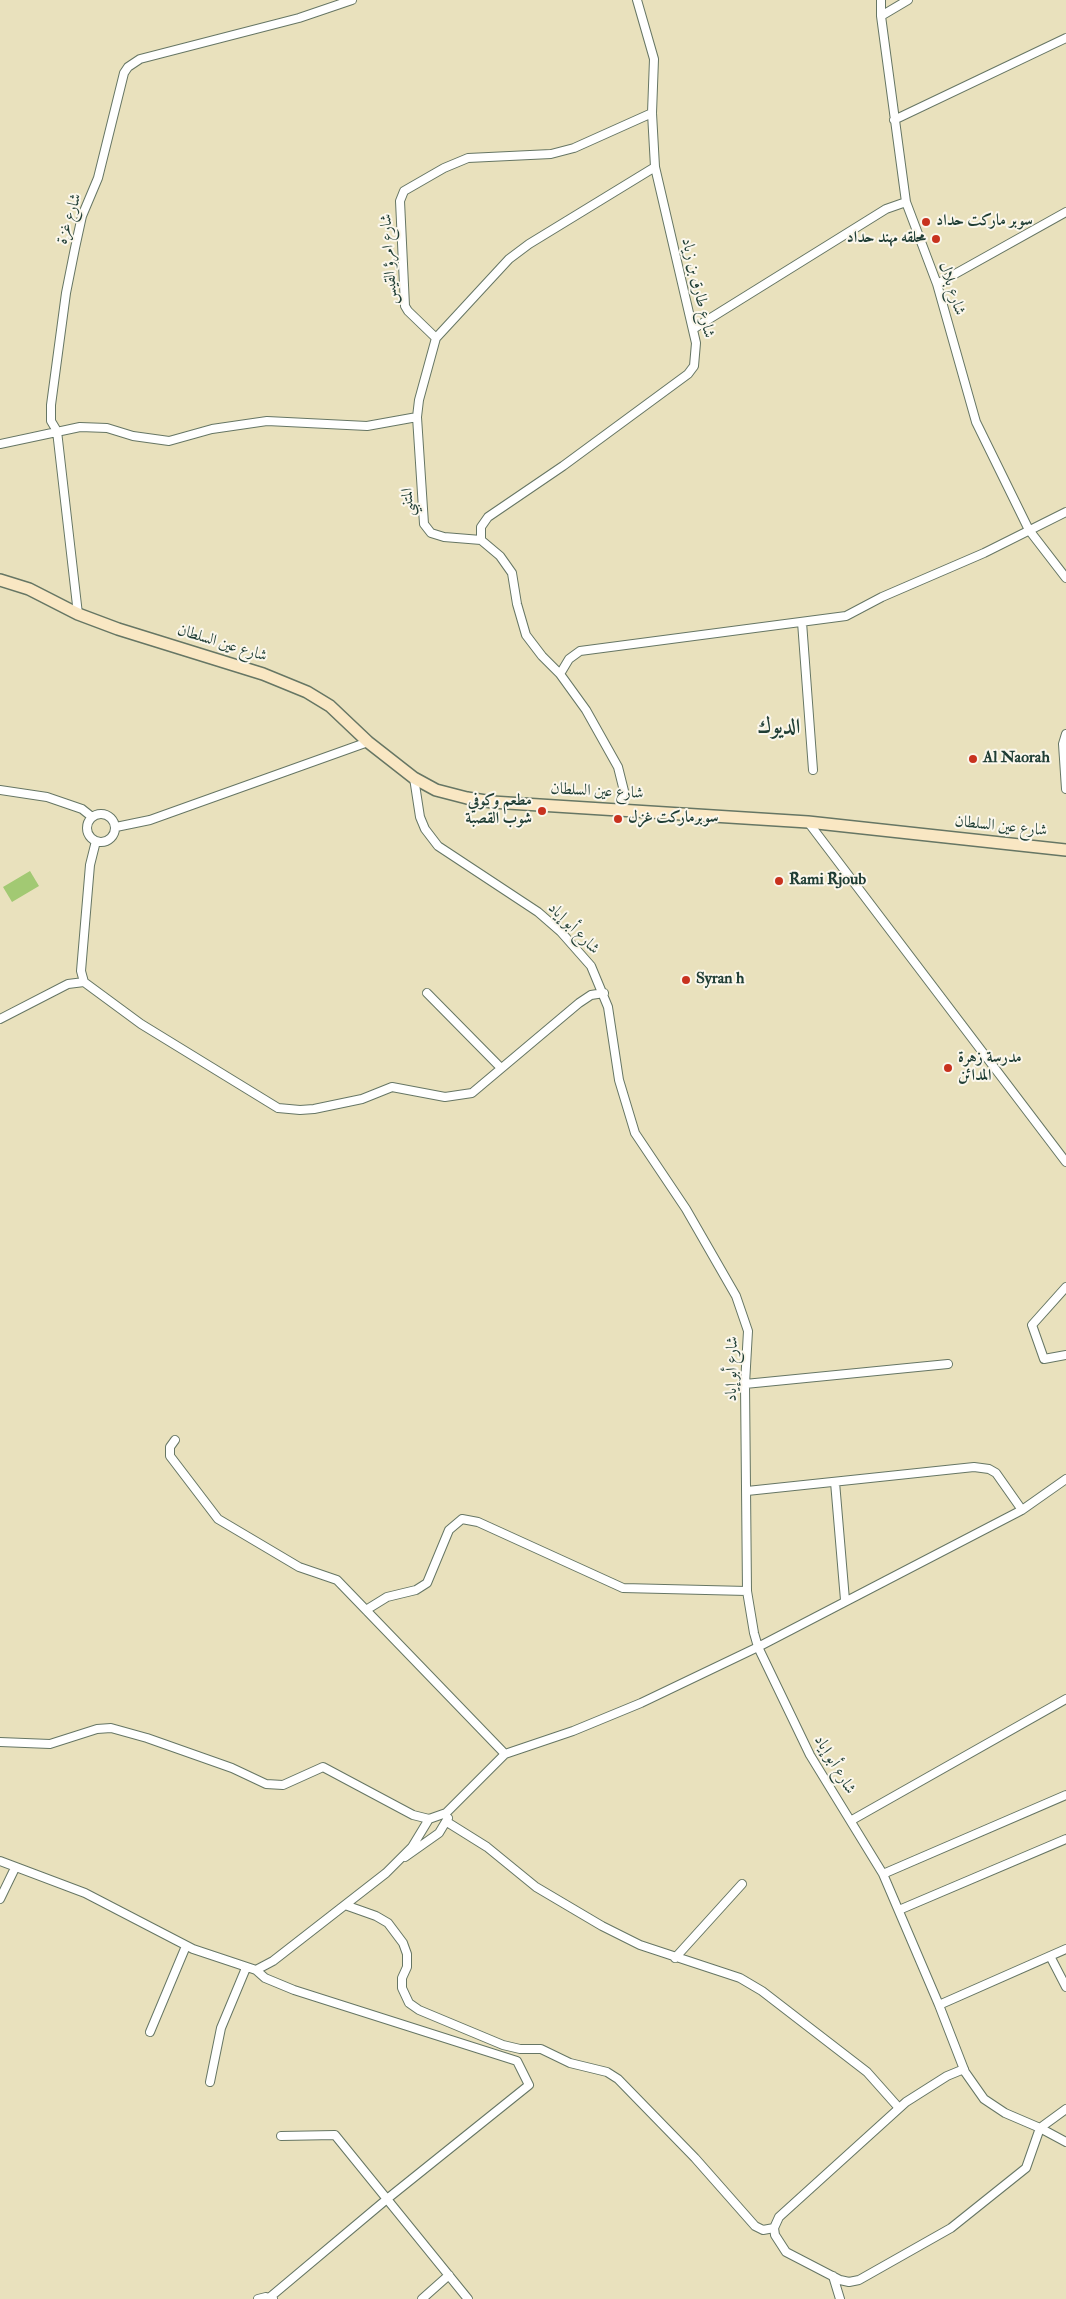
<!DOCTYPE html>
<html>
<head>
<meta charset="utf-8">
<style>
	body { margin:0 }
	canvas { display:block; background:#e9e1bd }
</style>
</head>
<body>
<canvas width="1066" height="2299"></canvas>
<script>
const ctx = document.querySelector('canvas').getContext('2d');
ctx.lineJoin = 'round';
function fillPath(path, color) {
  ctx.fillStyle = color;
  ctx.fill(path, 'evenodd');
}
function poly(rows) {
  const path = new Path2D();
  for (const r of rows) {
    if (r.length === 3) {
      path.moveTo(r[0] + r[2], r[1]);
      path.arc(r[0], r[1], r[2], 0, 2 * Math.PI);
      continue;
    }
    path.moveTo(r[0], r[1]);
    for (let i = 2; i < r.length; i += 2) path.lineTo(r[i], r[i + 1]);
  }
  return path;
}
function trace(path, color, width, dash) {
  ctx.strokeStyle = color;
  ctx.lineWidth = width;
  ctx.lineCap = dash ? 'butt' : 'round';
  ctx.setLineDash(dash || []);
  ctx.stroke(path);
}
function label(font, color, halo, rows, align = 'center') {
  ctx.font = font + ' "IM FELL Double Pica",Amiri,serif';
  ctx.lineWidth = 4;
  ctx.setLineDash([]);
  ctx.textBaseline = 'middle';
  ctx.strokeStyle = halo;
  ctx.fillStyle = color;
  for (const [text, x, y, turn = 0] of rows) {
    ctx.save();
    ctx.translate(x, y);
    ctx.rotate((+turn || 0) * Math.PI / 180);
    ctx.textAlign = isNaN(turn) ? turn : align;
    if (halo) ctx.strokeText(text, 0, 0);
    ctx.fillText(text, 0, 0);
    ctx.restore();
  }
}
fillPath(poly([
	[30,871,39,886,12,902,3,887]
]), '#a2c973');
const minor = poly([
	[637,0,654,59,652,113,655,167],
	[881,0,881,16],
	[894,120,1066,38],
	[906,202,881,16,908,0],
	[937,284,1066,212],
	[693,329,886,209,906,202,937,284,976,422,1029,530,1066,578],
	[436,338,408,311,405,306,400,201,404,191,444,168,468,158,551,154,574,148,652,113],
	[0,444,80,427,107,428,133,436,169,441,212,429,267,421,367,426,417,417],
	[481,540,481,527,488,517,563,466,688,374,694,366,696,343,655,167,529,244,509,259,436,338,419,400,417,417,424,524,431,533,444,537,481,540,500,556,512,573,517,604,526,635,542,656,560,674],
	[78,614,57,431,51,421,51,405,66,293,75,248,82,216,98,178,124,73,128,67,140,59,299,18,352,0],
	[802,622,813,770],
	[1066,734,1063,744,1066,789],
	[414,778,420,817,425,829,438,846,538,912,561,932,591,966,608,1007,619,1080,635,1133,686,1209,736,1296,748,1331,745,1384,747,1591,754,1633,758,1647,810,1755,883,1874,939,2005],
	[0,790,47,797,82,809,92,817],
	[618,810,624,791,618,767,586,710,560,674,569,659,580,651,846,616,882,597,984,553,1066,512],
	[101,828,14],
	[808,822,1066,1162],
	[116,827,150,820,368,742],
	[96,841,90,865,81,971,84,982,141,1024,278,1108,300,1110,314,1109,362,1099,392,1087,445,1097,472,1093,579,1003,591,995,604,993],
	[427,993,501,1068],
	[0,1019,68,984,84,982],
	[1066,1287,1032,1325,1044,1359,1066,1355],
	[745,1384,948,1364],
	[175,1440,170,1447,170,1456,218,1519,299,1567,337,1580,505,1754,573,1731,641,1703,758,1647,1022,1510,1066,1479],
	[835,1482,845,1600],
	[747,1491,974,1467,989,1469,996,1473,1022,1510],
	[366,1610,387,1597,416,1590,427,1583,449,1530,462,1519,478,1522,623,1588,747,1591],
	[0,1742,50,1744,97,1729,111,1728,147,1738,232,1768,266,1784,283,1785,323,1767,413,1815,429,1819,446,1813,505,1754],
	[852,1820,1066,1699],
	[447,1822,487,1847,536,1887,602,1926,640,1945,740,1978,762,1991,867,2072,899,2108],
	[405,1857,439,1833,448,1818],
	[0,1861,85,1893,193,1949,256,1970,273,1961,386,1873,412,1847,429,1819],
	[883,1874,1066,1795],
	[0,1899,15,1868],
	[345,1905,376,1916,388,1923,403,1943,407,1954,407,1967,402,1978,402,1988,409,2003,419,2010,503,2045,520,2049,541,2049,570,2063,607,2072,618,2079,695,2158,755,2226,763,2230,774,2228],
	[899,1910,1066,1839],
	[1050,1956,1066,1987],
	[675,1958,742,1884],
	[256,1970,265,1978,294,1990,517,2061,529,2085,387,2199,269,2298],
	[150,2032,186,1946],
	[964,2069,947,2076,906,2102,779,2217,774,2228,775,2235,786,2252,840,2280,849,2282,859,2280,951,2228,1026,2168,1040,2128,1005,2113,984,2099,965,2072,939,2005,1066,1949],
	[210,2082,221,2028,246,1968],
	[1066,2109,1040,2128,1066,2142],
	[281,2136,335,2135,468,2299],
	[833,2276,840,2299],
	[258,2299,266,2297,273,2299],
	[422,2299,449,2275]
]);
const secondary = poly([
	[0,580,29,589,78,614,118,629,263,674,307,692,330,706,368,742,414,778,436,790,467,798,492,802,808,822,1066,850]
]);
trace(minor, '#667664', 10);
trace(secondary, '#667664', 14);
trace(minor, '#fff', 8);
trace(secondary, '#f9e7c3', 11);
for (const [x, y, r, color] of [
	[926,222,5,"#c8321e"],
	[936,239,5,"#c8321e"],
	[973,759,5,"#c8321e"],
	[542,811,5,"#c8321e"],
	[618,819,5,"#c8321e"],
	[779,881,5,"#c8321e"],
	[686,980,5,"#c8321e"],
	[948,1068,5,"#c8321e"]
]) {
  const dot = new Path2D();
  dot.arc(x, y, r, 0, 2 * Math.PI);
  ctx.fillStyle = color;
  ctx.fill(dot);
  trace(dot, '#fbf7ec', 2);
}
label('16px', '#1f3d34', '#fbf7ec', [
	["شارع غزة",70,219,-73],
	["شارع امرؤ القيس",390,259,-94],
	["شارع طارق بن زياد",697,288,77],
	["شارع بلال",951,289,72],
	["المتنبي",409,502,-94],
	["شارع عين السلطان",222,644,17],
	["شارع عين السلطان",597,792,3],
	["شارع عين السلطان",1001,827,6],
	["شارع أبو إياد",573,929,45],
	["شارع أبو إياد",733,1369,-89],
	["شارع أبو إياد",834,1765,59]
]);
label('bold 16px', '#1f3d34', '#fbf7ec', [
	["سوبر ماركت حداد",936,222],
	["محلقه مهند حداد",926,239,"right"],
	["Al Naorah",983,759],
	["مطعم وكوفي",532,802,"right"],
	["شوب القصبة",532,820,"right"],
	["سوبرماركت غزل",628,819],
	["Rami Rjoub",789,881],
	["Syran h",696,980],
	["مدرسة زهرة",958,1059],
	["المدائن",958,1077]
], 'left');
label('bold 21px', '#1f3d34', '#fbf7ec', [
	["الديوك",779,728]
]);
</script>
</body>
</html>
